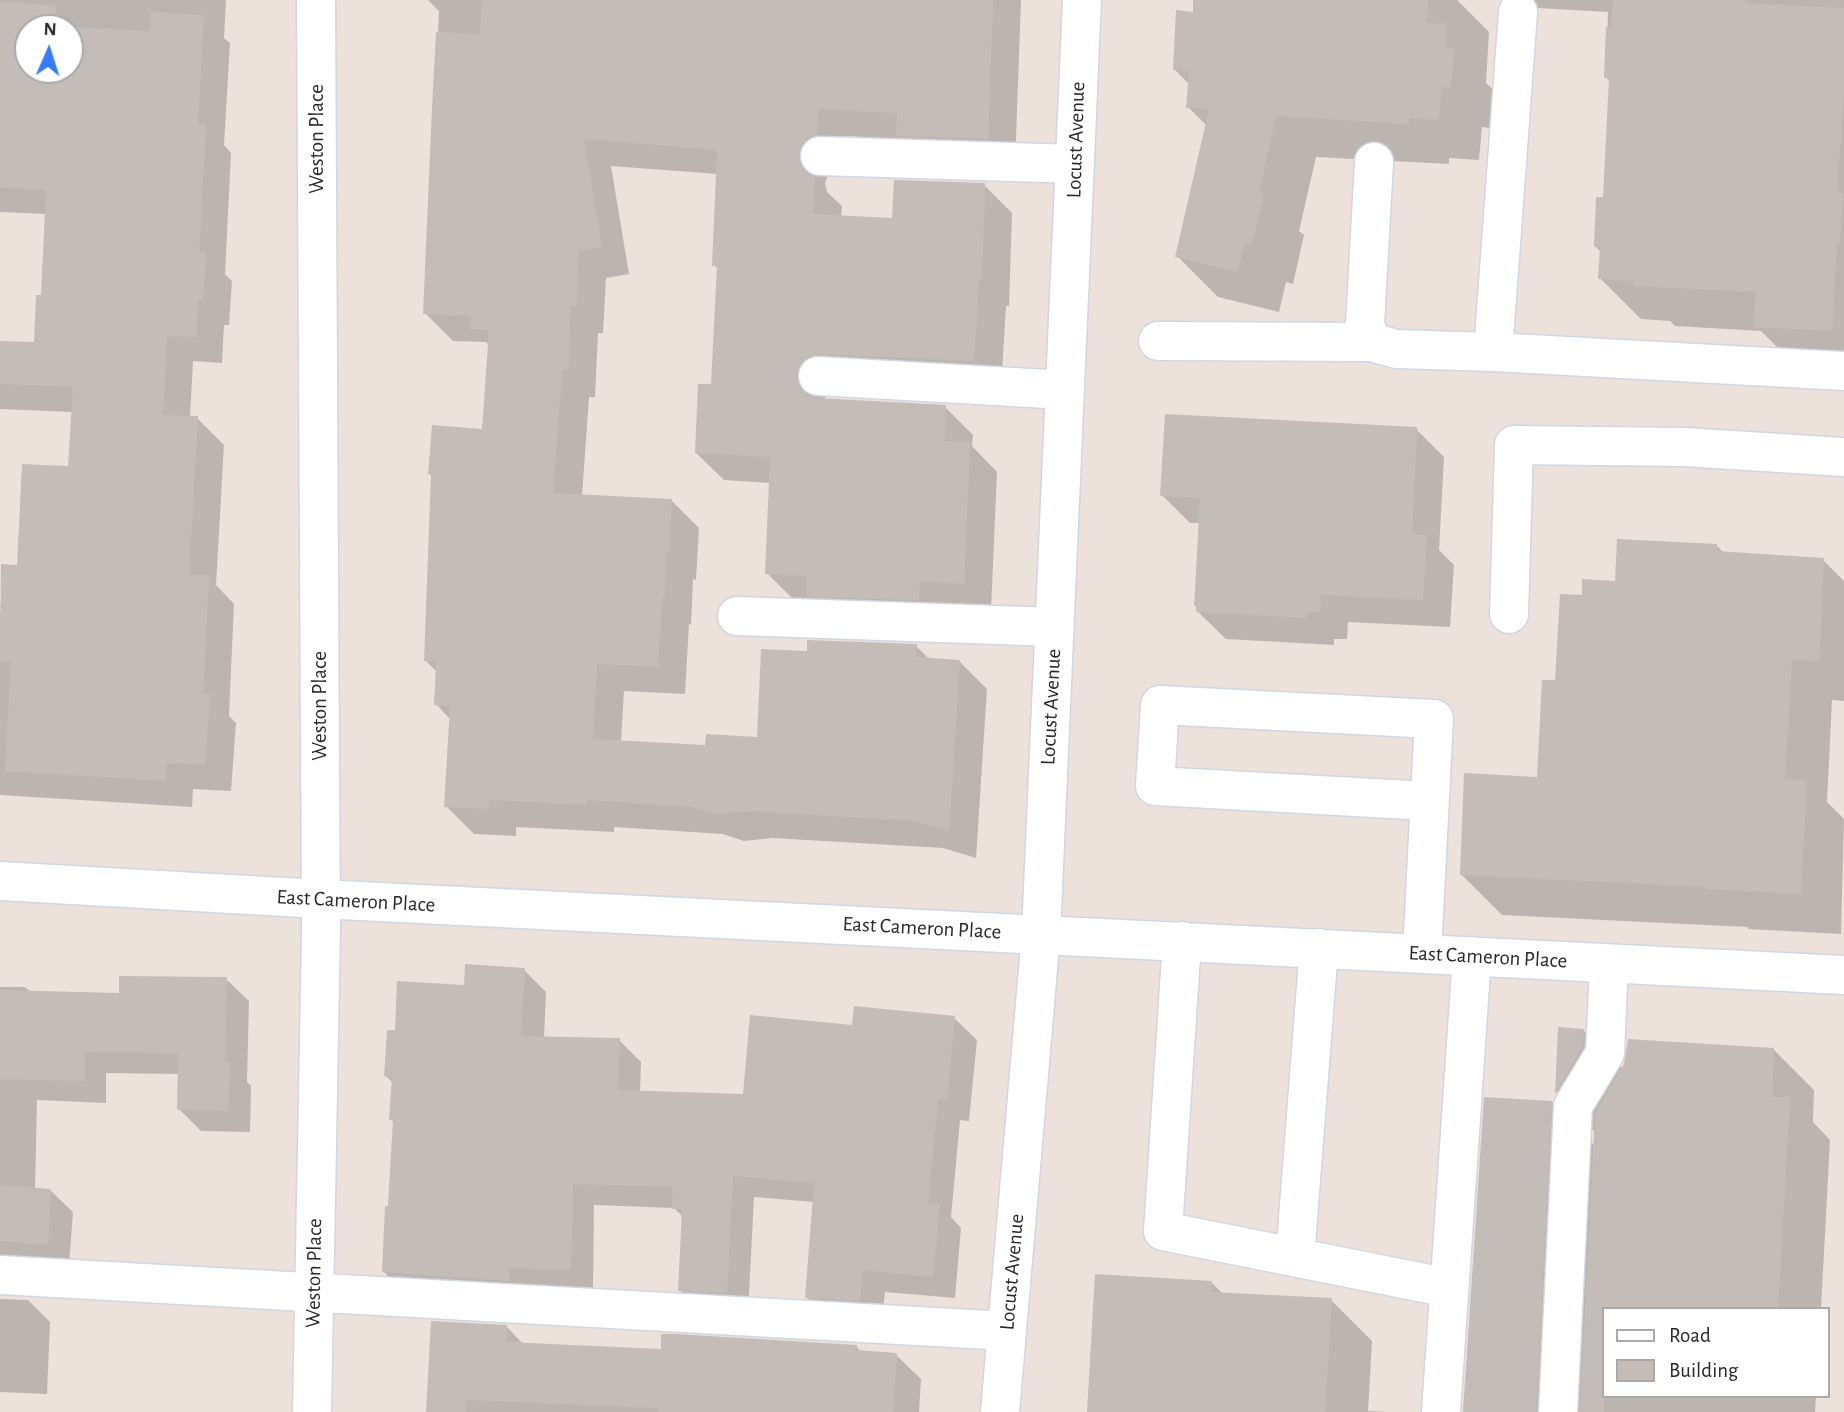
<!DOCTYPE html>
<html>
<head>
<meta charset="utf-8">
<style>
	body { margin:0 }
	#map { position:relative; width:1844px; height:1412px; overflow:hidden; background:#ece2db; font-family:"Alegreya Sans",sans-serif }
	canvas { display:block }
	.legend { position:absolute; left:1602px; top:1307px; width:228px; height:91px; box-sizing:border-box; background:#fff; border:2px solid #a9a9a9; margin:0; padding:9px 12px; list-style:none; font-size:21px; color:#292929 }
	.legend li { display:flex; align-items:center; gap:14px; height:35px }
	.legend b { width:35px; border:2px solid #a9a9a9 }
	.north { position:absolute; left:14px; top:14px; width:70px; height:70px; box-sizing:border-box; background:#fff; border:2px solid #a9a9a9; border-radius:50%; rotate:3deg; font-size:19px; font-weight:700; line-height:28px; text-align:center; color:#292929 }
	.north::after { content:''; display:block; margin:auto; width:24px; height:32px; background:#367bfd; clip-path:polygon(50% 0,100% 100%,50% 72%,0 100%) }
</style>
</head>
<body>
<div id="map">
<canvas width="1844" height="1412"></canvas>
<ul class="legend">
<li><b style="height:9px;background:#fff"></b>Road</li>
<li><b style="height:19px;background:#c4bcb7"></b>Building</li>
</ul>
<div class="north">N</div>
</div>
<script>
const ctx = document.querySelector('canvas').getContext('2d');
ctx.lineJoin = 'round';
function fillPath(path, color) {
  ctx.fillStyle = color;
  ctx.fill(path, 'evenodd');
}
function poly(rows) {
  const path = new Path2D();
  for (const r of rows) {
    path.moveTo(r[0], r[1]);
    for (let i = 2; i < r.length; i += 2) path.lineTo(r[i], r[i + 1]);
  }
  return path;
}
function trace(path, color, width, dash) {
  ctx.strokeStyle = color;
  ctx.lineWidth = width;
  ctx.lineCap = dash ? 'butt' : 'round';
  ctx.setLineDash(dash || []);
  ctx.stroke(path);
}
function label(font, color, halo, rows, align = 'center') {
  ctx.font = font + ' "Alegreya Sans",sans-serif';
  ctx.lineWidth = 5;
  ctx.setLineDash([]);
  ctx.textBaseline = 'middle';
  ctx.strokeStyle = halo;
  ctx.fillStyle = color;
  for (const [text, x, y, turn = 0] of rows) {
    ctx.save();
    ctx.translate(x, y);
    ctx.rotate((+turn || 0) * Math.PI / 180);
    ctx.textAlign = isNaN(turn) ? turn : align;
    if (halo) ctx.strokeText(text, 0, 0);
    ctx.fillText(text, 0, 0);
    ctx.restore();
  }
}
fillPath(poly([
	[0,0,226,0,224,38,230,43,224,145,231,153,225,274,232,281,229,325,224,325,222,363,193,361,190,418,197,418,224,445,216,585,234,604,229,716,236,723,231,791,193,789,192,807,0,795,0,619,3,565,18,566,70,468,73,412,0,409,0,342,36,343,42,297,47,214,0,212],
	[28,28,70,28,70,70,28,70],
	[428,0,1021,0,1015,166,926,164,901,139,845,136,844,162,829,172,825,183,827,192,842,206,841,217,893,219,984,185,1012,213,1009,306,1006,306,1001,388,827,393,824,400,945,407,973,435,972,446,997,472,991,611,795,601,767,573,771,483,724,480,696,453,712,386,718,269,714,265,718,174,611,166,629,274,606,278,603,333,598,333,595,397,589,397,582,496,671,500,699,528,696,580,693,579,691,625,689,624,685,694,624,691,621,742,707,747,759,739,809,653,916,646,930,660,959,661,987,689,976,858,943,848,772,838,744,841,723,834,614,827,614,832,516,827,516,836,474,834,446,806,451,720,436,704,437,672,426,661,484,431,490,346,486,342,453,341,425,313,439,11],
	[1195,0,1457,0,1489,32,1486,83,1494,90,1491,128,1482,127,1479,160,1449,158,1449,164,1316,157,1299,231,1304,235,1293,284,1286,282,1279,312,1218,297,1177,256,1207,126,1188,107,1190,85,1174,69,1194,14],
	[1512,0,1844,0,1844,369,1797,367,1761,331,1675,326,1670,321,1641,319,1600,278,1601,252,1595,246,1605,199,1610,82,1606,77,1608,12,1520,7],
	[1416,429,1444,457,1439,550,1454,565,1450,627,1348,622,1347,639,1334,639,1334,645,1226,639,1198,612,1200,523,1190,523,1162,495],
	[1716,545,1724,553,1823,560,1844,581,1844,701,1832,700,1827,802,1844,819,1841,934,1749,929,1747,927,1502,915,1461,874,1539,778,1557,682,1583,597],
	[524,970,546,992,544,1038,619,1040,641,1062,640,1092,745,1095,854,1027,954,1018,977,1040,969,1121,960,1120,951,1217,961,1228,955,1298,885,1292,882,1322,829,1319,806,1297,814,1202,754,1197,748,1315,702,1312,680,1290,684,1218,674,1208,594,1205,593,1291,406,1294,384,1272,394,1123,391,1119,393,1083,386,1076,396,1032,466,987],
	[226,979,249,1001,247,1082,251,1086,250,1132,201,1131,179,1109,179,1074,106,1073,106,1103,37,1100,35,1189,50,1190,73,1212,69,1266,4,1285,0,1296,0,987,25,987,31,992,120,995],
	[1560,1029,1583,1030,1623,1069,1773,1049,1814,1090,1813,1122,1830,1140,1821,1309,1604,1309,1604,1396,1816,1396,1815,1412,1465,1412,1552,1102,1595,1146,1595,1132,1557,1093],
	[1211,1282,1223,1294,1331,1300,1372,1341,1368,1411,1388,1412,1089,1412],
	[0,1299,28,1300,50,1322,47,1394,0,1392],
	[507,1327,524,1345,662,1351,856,1346,862,1353,896,1355,921,1379,919,1412,427,1412]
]), '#0003');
fillPath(poly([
	[482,0,993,0,988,139,896,136,897,113,818,109,817,135,809,137,802,144,798,155,801,167,808,174,815,177,813,214,892,218,894,180,985,183,982,279,979,279,974,361,819,354,808,357,799,365,796,374,799,386,807,395,817,398,946,405,944,441,970,442,964,584,920,581,919,600,807,597,807,576,765,574,770,457,695,453,698,384,711,384,717,266,712,266,717,150,584,139,602,247,579,251,576,306,571,306,568,370,562,370,553,493,672,499,669,554,666,553,664,598,662,597,658,667,597,664,593,739,705,745,706,734,757,737,761,649,807,651,807,640,917,644,916,657,960,660,949,831,914,821,744,811,715,814,693,807,587,800,587,805,489,800,488,809,444,807,450,706,434,705,436,662,424,661,431,475,428,474,432,425,482,429,489,330,470,329,471,316,423,314,432,108,436,32,480,34],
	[1193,0,1428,0,1427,23,1447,24,1445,47,1454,48,1451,88,1441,87,1439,120,1409,118,1408,124,1276,116,1259,192,1264,193,1252,245,1245,243,1238,272,1175,257,1209,109,1186,108,1189,71,1173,70,1176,10,1193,12],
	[1613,0,1746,0,1745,3,1844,8,1844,91,1837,193,1843,193,1840,243,1837,243,1832,331,1754,327,1756,292,1633,286,1633,281,1598,279,1600,247,1594,247,1596,197,1603,197,1609,78,1604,78,1606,27,1611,27],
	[0,2,56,5,55,26,150,31,151,12,204,15,198,124,206,124,199,252,206,252,203,300,198,299,196,337,167,336,163,415,198,416,189,575,209,575,203,694,210,694,205,765,167,763,166,781,5,771,11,662,0,661,1,564,17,565,22,464,68,466,73,387,0,384,0,341,34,342,36,295,41,295,46,190,0,187],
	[28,28,70,28,70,70,28,70],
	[1165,414,1417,427,1412,534,1427,535,1423,600,1321,595,1320,612,1307,612,1307,618,1196,612,1196,606,1194,606,1200,498,1160,496],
	[1617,539,1717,544,1717,551,1824,558,1819,661,1792,660,1785,779,1807,780,1801,894,1706,889,1707,887,1460,875,1464,773,1537,777,1542,680,1555,680,1560,594,1582,595,1582,579,1615,581],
	[465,964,525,968,521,1036,620,1038,618,1090,743,1094,750,1015,852,1025,854,1006,955,1016,947,1099,938,1099,928,1203,940,1204,933,1277,863,1270,860,1301,805,1298,814,1183,733,1176,727,1293,678,1291,682,1209,672,1209,673,1187,573,1184,571,1270,509,1268,509,1281,382,1272,385,1206,388,1206,393,1120,389,1120,392,1077,384,1076,387,1030,395,1030,397,981,464,985],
	[119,976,227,977,225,1062,230,1062,228,1111,177,1110,178,1053,85,1052,84,1081,0,1079,0,990,119,993],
	[1558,1027,1584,1029,1583,1046,1555,1094],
	[1628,1039,1774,1048,1772,1097,1790,1097,1778,1309,1604,1309,1604,1412,1580,1412,1595,1113,1624,1064],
	[1484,1097,1552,1101,1536,1412,1463,1412],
	[0,1185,51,1189,48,1245,0,1241],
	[1095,1274,1212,1281,1211,1292,1332,1298,1325,1412,1087,1412],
	[431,1321,507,1325,507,1342,661,1349,661,1334,676,1334,857,1345,856,1350,897,1353,893,1412,658,1412,658,1408,467,1400,466,1412,426,1412]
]), '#c4bcb7');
const minor = poly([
	[1518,12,1493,352,1844,371],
	[820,156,1075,164],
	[1374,162,1365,324,1371,342,1396,349,1493,352],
	[1158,341,1371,342],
	[818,376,1065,390],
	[1509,614,1514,445,1684,447,1844,457],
	[737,616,1055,627],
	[0,881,320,899,1844,975],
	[1182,941,1163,1231,1449,1288],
	[1422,954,1434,719,1160,705,1155,786,1428,801],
	[1295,1257,1319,948],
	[0,1275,1007,1331],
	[312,1412,321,930,316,0],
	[1000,1412,1041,934,1082,0],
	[1441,1412,1472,956],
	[1558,1412,1573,1106,1605,1053,1609,964]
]);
trace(minor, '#d0d6e3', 41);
trace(minor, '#fff', 38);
label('21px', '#292929', '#fff', [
	["Weston Place",317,139,-90],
	["Locust Avenue",1076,140,-88],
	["Weston Place",320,706,-90],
	["Locust Avenue",1051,707,-87],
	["East Cameron Place",356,901,3],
	["East Cameron Place",922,928,3],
	["East Cameron Place",1488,957,3],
	["Locust Avenue",1012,1272,-85],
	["Weston Place",314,1273,-89]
]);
</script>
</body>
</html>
